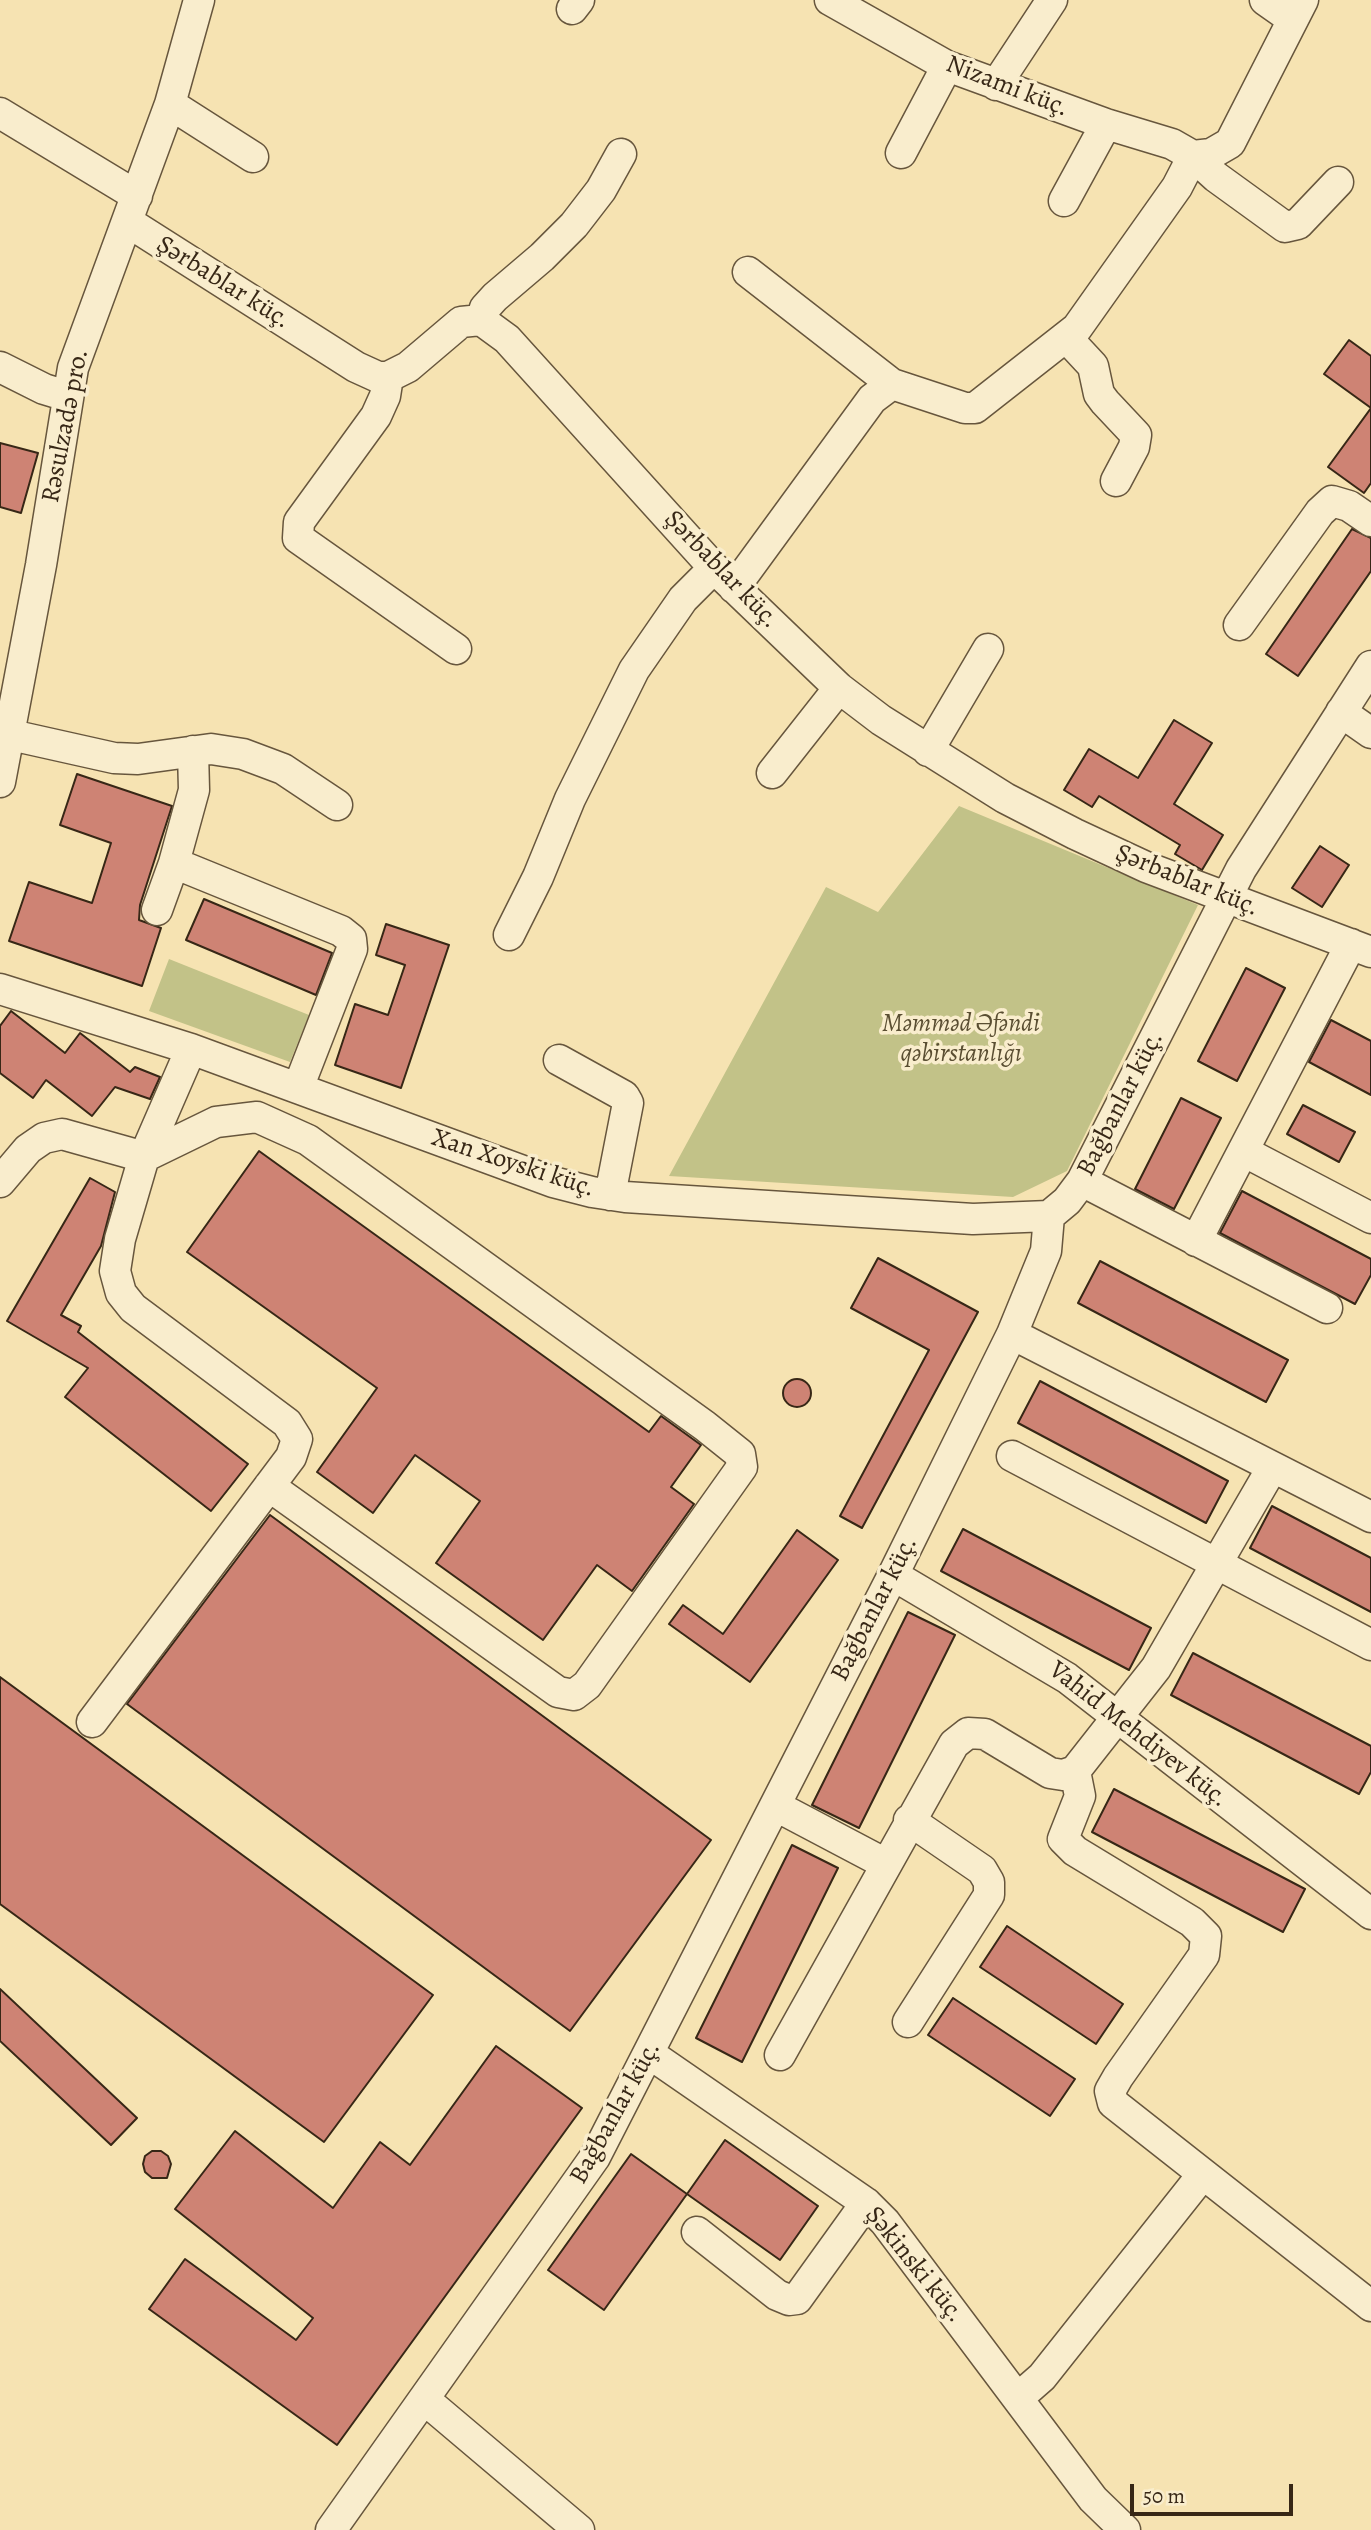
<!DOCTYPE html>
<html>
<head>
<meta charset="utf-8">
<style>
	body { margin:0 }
	#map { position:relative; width:1371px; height:2530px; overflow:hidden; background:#f6e3b2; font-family:Alegreya,serif }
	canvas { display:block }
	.scale { position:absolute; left:1130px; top:2484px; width:163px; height:32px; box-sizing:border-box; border:4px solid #372716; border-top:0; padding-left:9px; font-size:21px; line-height:24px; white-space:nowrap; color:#372716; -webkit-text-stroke:5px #f9edcd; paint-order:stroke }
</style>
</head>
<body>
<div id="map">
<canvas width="1371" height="2530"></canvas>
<div class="scale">50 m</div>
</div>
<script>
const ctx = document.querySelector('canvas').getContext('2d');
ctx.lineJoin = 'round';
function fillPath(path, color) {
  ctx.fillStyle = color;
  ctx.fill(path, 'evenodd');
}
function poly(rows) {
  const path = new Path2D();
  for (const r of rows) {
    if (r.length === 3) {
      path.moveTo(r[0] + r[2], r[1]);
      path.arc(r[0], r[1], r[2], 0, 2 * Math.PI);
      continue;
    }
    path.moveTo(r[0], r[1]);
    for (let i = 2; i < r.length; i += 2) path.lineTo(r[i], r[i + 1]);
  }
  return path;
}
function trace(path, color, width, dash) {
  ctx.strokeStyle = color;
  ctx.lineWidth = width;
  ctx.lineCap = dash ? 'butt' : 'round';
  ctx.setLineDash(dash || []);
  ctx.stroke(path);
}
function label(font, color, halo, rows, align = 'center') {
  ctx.font = font + ' Alegreya,serif';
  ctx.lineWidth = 7;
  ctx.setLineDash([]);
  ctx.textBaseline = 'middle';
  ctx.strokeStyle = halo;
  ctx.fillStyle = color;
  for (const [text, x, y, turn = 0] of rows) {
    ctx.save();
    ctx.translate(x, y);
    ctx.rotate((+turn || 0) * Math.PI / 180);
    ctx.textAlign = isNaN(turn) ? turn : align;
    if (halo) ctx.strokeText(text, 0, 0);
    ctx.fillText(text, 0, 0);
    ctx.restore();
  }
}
fillPath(poly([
	[959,806,1198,905,1067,1171,1013,1197,669,1176,826,887,878,912],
	[169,959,309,1015,290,1062,149,1011]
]), '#c2c288');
const building = poly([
	[1349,340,1371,356,1371,483,1364,493,1328,467,1371,408,1324,374,1349,340],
	[0,443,38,453,21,513,0,507,0,443],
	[1352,529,1371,538,1371,571,1298,676,1266,654,1352,529],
	[1174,720,1212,743,1174,804,1223,835,1202,870,1175,854,1180,845,1099,796,1092,807,1064,790,1089,749,1138,778,1174,720],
	[77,774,172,806,140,905,139,920,161,928,142,986,9,941,29,882,92,903,111,843,60,825,77,774],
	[1320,846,1349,865,1322,907,1292,888,1320,846],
	[204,899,332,953,316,995,186,940,204,899],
	[386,924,449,945,401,1088,335,1065,355,1004,388,1015,405,965,376,955,386,924],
	[1246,968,1285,988,1237,1081,1198,1061,1246,968],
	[11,1011,65,1053,80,1033,130,1072,135,1067,160,1077,150,1099,115,1087,92,1116,46,1080,33,1098,0,1073,0,1026,11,1011],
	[1331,1020,1371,1041,1371,1095,1309,1062,1331,1020],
	[1181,1098,1221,1118,1174,1209,1135,1189,1181,1098],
	[1303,1105,1355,1132,1339,1162,1287,1134,1303,1105],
	[259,1151,649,1432,661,1416,701,1445,671,1487,694,1504,632,1591,597,1565,543,1640,436,1563,480,1501,415,1455,373,1513,317,1472,377,1388,187,1252,259,1151],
	[90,1178,115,1192,101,1246,61,1315,81,1326,78,1332,248,1464,211,1511,65,1397,88,1368,7,1321,90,1178],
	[1242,1191,1371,1259,1371,1275,1355,1304,1220,1233,1242,1191],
	[878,1258,978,1312,862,1528,840,1516,929,1350,851,1308,878,1258],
	[1100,1261,1288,1360,1266,1402,1078,1303,1100,1261],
	[797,1393,14],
	[1040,1381,1228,1481,1206,1523,1018,1423,1040,1381],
	[1272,1506,1371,1558,1371,1612,1250,1548,1272,1506],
	[270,1515,711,1840,570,2031,127,1704,270,1515],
	[963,1529,1151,1628,1129,1670,941,1571,963,1529],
	[797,1530,838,1560,750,1682,669,1624,683,1605,723,1634,797,1530],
	[908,1612,955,1635,859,1828,812,1805,908,1612],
	[1193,1653,1371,1746,1371,1772,1359,1794,1171,1695,1193,1653],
	[0,1677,433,1995,324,2142,0,1904,0,1677],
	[1114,1789,1305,1889,1283,1932,1092,1832,1114,1789],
	[792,1845,838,1868,742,2062,696,2038,792,1845],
	[1007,1926,1123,2004,1096,2044,980,1967,1007,1926],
	[0,1989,137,2118,111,2145,0,2041,0,1989],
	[953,1998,1075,2079,1050,2116,928,2035,953,1998],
	[496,2046,582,2108,337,2445,149,2309,185,2259,296,2340,313,2318,175,2209,235,2131,333,2208,380,2142,410,2165,496,2046],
	[725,2140,818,2206,780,2260,687,2194,725,2140],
	[152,2151,161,2151,168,2156,171,2164,167,2178,152,2178,145,2172,143,2164,145,2156,152,2151],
	[631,2154,687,2194,604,2310,548,2270,631,2154]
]);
fillPath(building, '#ce8374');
trace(building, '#372716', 2);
const minor = poly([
	[830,0,947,66,1106,124,1172,144,1193,156,1216,177,1285,227,1298,224,1338,182],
	[1265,0,1292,19],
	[572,9,579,0],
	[996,85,1052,0],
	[170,104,253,157],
	[0,113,137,196],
	[901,153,947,66],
	[1064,201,1106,124],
	[128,222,356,367,378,377,388,377,408,367,461,322,481,320,507,339,714,568,839,688,881,720,1005,798,1075,834,1146,867,1371,952],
	[748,272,892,384],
	[481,320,485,308,495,297,542,257,574,225,601,190,621,154],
	[1066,337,1093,366,1099,394,1105,402,1136,435,1134,447,1116,481],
	[0,367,44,389,67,396],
	[388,377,385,396,376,416,299,522,298,538,456,649],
	[734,588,872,399,892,384,965,408,975,408,1077,328,1177,187,1193,156,1211,154,1230,143,1303,0],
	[1239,625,1320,512,1332,501,1349,506,1371,521],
	[1341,712,1371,733],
	[11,735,114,758,138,759,211,749,243,754,283,769,337,805],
	[193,751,194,790,174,863,341,931,351,939,352,949,298,1088],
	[928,751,988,649],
	[772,773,839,688],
	[0,782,41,565,73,368,170,104,199,0],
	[157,910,174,863],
	[509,935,538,877,570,799,634,670,683,599,714,568],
	[0,989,191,1049,553,1182,592,1192,625,1197,973,1219,1049,1216],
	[559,1060,624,1096,628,1103,610,1195],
	[1243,1151,1371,1218],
	[1082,1181,1327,1308],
	[0,1182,28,1149,44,1138,62,1134,144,1157,216,1122,257,1117,308,1140,705,1426,740,1454,742,1467,587,1685,574,1695,558,1692,269,1486],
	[1196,1241,1351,944],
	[1012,1334,1371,1517],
	[1012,1456,1371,1645],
	[893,1575,1067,1678,1371,1914],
	[92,1722,291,1457,297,1439,287,1423,133,1308,121,1293,115,1271,120,1239,144,1157,191,1049],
	[1075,1771,1080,1796,1063,1839,1075,1851,1192,1922,1206,1936,1204,1955,1118,2077,1110,2091,1113,2103,1371,2306],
	[776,1806,884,1863],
	[908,2022,989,1895,989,1882,982,1870,909,1820],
	[650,2054,866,2203,885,2222,1093,2499,1125,2530],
	[780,2055,954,1744,968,1733,985,1734,1050,1773,1063,1775,1075,1771,1156,1668,1272,1468],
	[697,2232,777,2295,789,2300,797,2299,866,2203],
	[1018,2398,1042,2377,1203,2174],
	[424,2399,579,2530],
	[331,2530,595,2157,893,1575,1012,1334,1046,1251,1049,1216,1067,1201,1082,1181,1241,869,1371,666]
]);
trace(minor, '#67563d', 33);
trace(minor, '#f9edcd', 30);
label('26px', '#372716', '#f9edcd', [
	["Nizami küç.",1007,87,21],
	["Şərbablar küç.",223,283,32],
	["Rəsulzadə pro.",66,426,-79],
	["Şərbablar küç.",721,570,46],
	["Şərbablar küç.",1187,881,22],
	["Bağbanlar küç.",1121,1104,-63],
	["Xan Xoyski küç.",513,1164,18],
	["Bağbanlar küç.",875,1609,-63],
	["Vahid Mehdiyev küç.",1138,1735,38],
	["Bağbanlar küç.",616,2113,-61],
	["Şəkinski küç.",914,2265,51]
]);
label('italic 26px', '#5a4e32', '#f9edcd', [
	["Məmməd Əfəndi",961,1025],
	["qəbirstanlığı",961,1055]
]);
</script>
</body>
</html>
